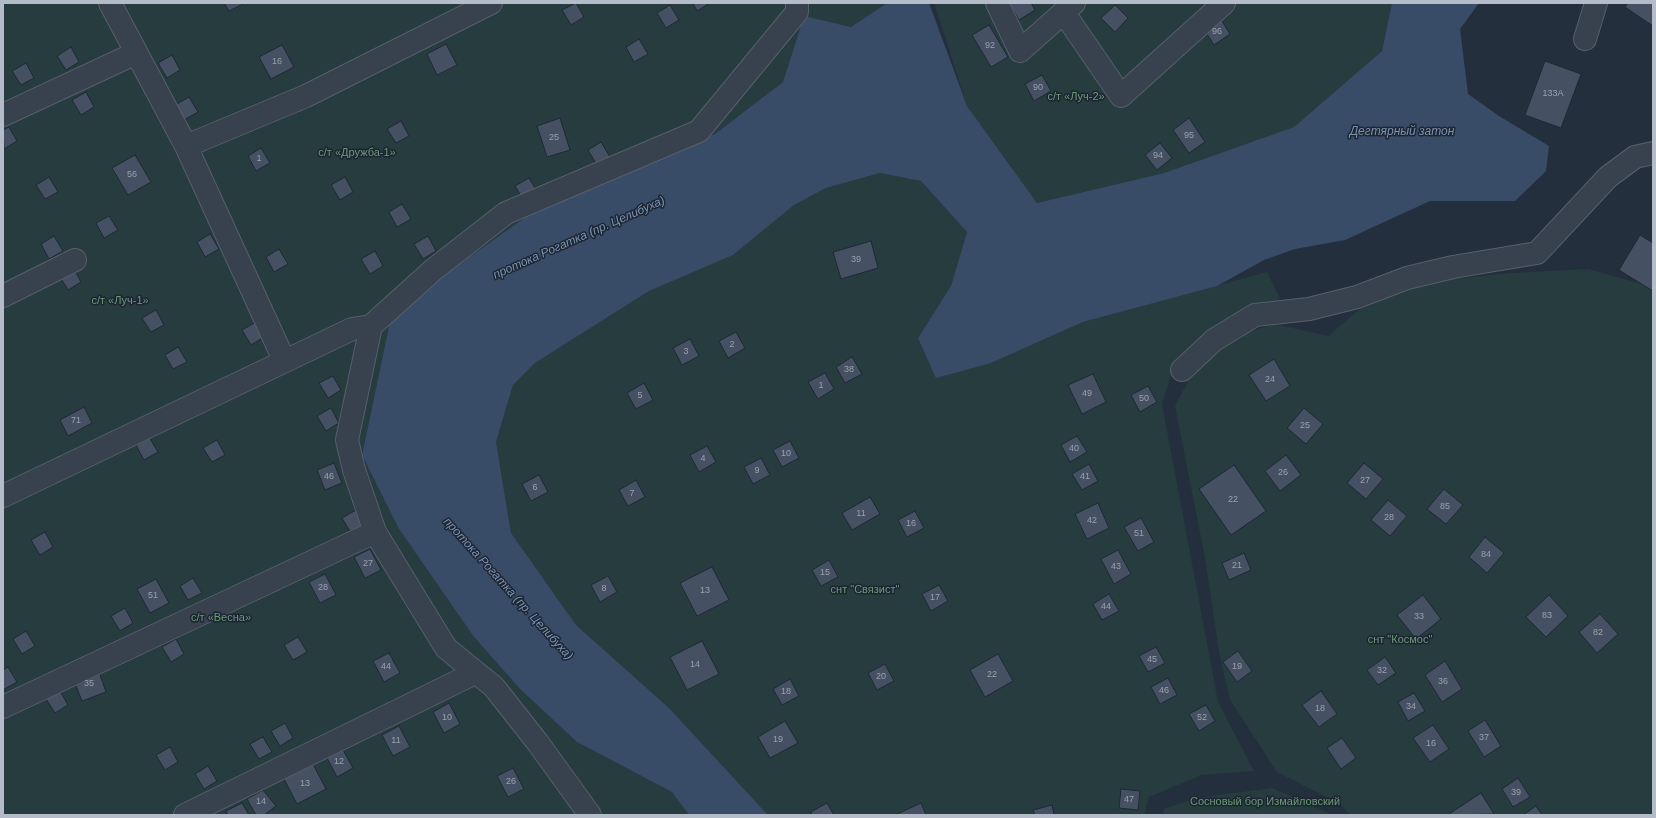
<!DOCTYPE html>
<html>
<head>
<meta charset="utf-8">
<style>
	body { margin:0 }
	#map { position:relative; width:1656px; height:818px; overflow:hidden; background:#242f3e; font-family:Arial,sans-serif }
	canvas { display:block }
	.frame { position:absolute; inset:0; border:4px solid #b4bcc9; pointer-events:none }
</style>
</head>
<body>
<div id="map">
<canvas width="1656" height="818"></canvas>
<div class="frame"></div>
</div>
<script>
const ctx = document.querySelector('canvas').getContext('2d');
ctx.lineJoin = 'round';
function fillPath(path, color) {
  ctx.fillStyle = color;
  ctx.fill(path, 'evenodd');
}
function poly(rows) {
  const path = new Path2D();
  for (const r of rows) {
    path.moveTo(r[0], r[1]);
    for (let i = 2; i < r.length; i += 2) path.lineTo(r[i], r[i + 1]);
  }
  return path;
}
function trace(path, color, width, dash) {
  ctx.strokeStyle = color;
  ctx.lineWidth = width;
  ctx.lineCap = dash ? 'butt' : 'round';
  ctx.setLineDash(dash || []);
  ctx.stroke(path);
}
function label(font, color, halo, rows, align = 'center') {
  ctx.font = font + ' Arial,sans-serif';
  ctx.lineWidth = 3;
  ctx.setLineDash([]);
  ctx.textBaseline = 'middle';
  ctx.strokeStyle = halo;
  ctx.fillStyle = color;
  for (const [text, x, y, turn = 0] of rows) {
    ctx.save();
    ctx.translate(x, y);
    ctx.rotate((+turn || 0) * Math.PI / 180);
    ctx.textAlign = isNaN(turn) ? turn : align;
    if (halo) ctx.strokeText(text, 0, 0);
    ctx.fillText(text, 0, 0);
    ctx.restore();
  }
}
fillPath(poly([
	[3,3,101,3,278,357,3,488],
	[115,3,887,3,851,27,804,16,783,82,715,134,608,176,390,323,362,455,399,529,474,637,520,689,577,742,672,792,689,815,3,815,3,503,287,352],
	[934,3,1392,3,1382,51,1294,127,1164,173,1037,203,967,106],
	[880,173,921,181,967,232,951,286,918,338,991,363,1083,322,1267,272,1280,299,1239,314,1175,362,1162,404,1218,702,1254,771,1201,775,1149,797,1144,815,768,815,669,708,576,625,511,533,496,442,513,385,535,363,649,291,733,255,794,205,826,188],
	[1588,269,1653,287,1653,815,1350,815,1340,804,1277,772,1230,700,1219,652,1205,558,1175,406,1192,374,1207,355,1238,335,1275,324,1328,336,1372,299,1441,280,1512,273],
	[1272,788,1333,815,1163,815,1164,809,1196,798]
]), '#263c3f');
fillPath(poly([
	[887,3,929,3,967,106,1037,203,1164,173,1294,127,1382,51,1392,3,1479,3,1460,29,1468,94,1499,116,1549,146,1546,171,1515,201,1430,201,1345,240,1295,249,1264,260,1217,286,1083,322,991,363,936,378,918,338,951,286,967,232,921,181,880,173,826,188,794,205,733,255,649,291,535,363,513,385,496,442,511,533,576,625,669,708,768,815,689,815,672,792,577,742,520,689,474,637,399,529,362,455,390,322,451,270,543,205,608,176,715,134,783,82,804,16,851,27]
]), '#394c67');
const building = poly([
	[224,3,242,3,243,4,229,11,224,3],
	[576,3,584,17,571,25,562,10,576,3],
	[693,3,710,3,697,11,693,3],
	[1009,3,1031,3,1035,10,1019,20,1009,3],
	[1628,3,1653,3,1653,26,1625,7,1628,3],
	[670,5,679,20,666,28,657,13,670,5],
	[1115,5,1128,18,1115,32,1101,18,1115,5],
	[1220,18,1230,34,1214,45,1204,29,1220,18],
	[989,25,1008,57,991,67,972,35,989,25],
	[639,39,648,54,634,62,626,47,639,39],
	[446,44,457,65,437,75,427,54,446,44],
	[282,45,294,67,271,79,259,57,282,45],
	[71,47,79,62,66,70,57,56,71,47],
	[172,55,180,70,167,78,158,63,172,55],
	[1545,61,1581,74,1561,128,1525,115,1545,61],
	[26,63,34,78,21,85,12,71,26,63],
	[1042,75,1051,91,1034,101,1025,84,1042,75],
	[86,92,94,107,81,115,72,100,86,92],
	[189,97,198,112,184,120,175,105,189,97],
	[560,118,570,150,547,157,537,126,560,118],
	[1189,118,1205,142,1189,153,1173,130,1189,118],
	[401,121,409,136,396,143,387,129,401,121],
	[9,127,17,141,4,149,3,130,9,127],
	[601,142,610,157,597,165,588,150,601,142],
	[1160,143,1172,158,1157,170,1145,155,1160,143],
	[261,148,270,163,256,171,248,156,261,148],
	[135,155,151,182,128,195,112,168,135,155],
	[49,177,58,192,45,199,36,185,49,177],
	[345,177,353,192,340,200,331,185,345,177],
	[529,178,538,193,524,201,515,186,529,178],
	[402,204,411,219,397,227,389,212,402,204],
	[109,216,118,230,104,238,96,223,109,216],
	[210,234,219,249,205,257,197,242,210,234],
	[1640,235,1653,243,1653,291,1619,270,1640,235],
	[54,236,63,251,49,259,41,244,54,236],
	[428,236,436,251,423,259,414,244,428,236],
	[871,241,878,268,841,279,833,252,871,241],
	[279,249,288,264,274,272,266,257,279,249],
	[375,251,383,266,370,274,361,259,375,251],
	[73,267,81,282,68,290,59,275,73,267],
	[156,310,164,325,151,332,142,318,156,310],
	[256,322,264,337,251,345,242,330,256,322],
	[736,332,745,348,728,358,719,341,736,332],
	[690,339,699,356,682,365,673,348,690,339],
	[178,347,187,362,173,369,165,355,178,347],
	[852,357,862,374,845,383,836,367,852,357],
	[1274,359,1290,386,1266,401,1249,375,1274,359],
	[825,373,834,389,818,399,808,382,825,373],
	[1093,374,1106,402,1082,414,1068,385,1093,374],
	[333,376,341,390,328,398,319,383,333,376],
	[644,383,653,400,636,409,627,393,644,383],
	[1148,386,1157,402,1140,412,1131,395,1148,386],
	[84,407,92,423,68,436,60,420,84,407],
	[331,408,339,423,326,431,317,416,331,408],
	[1304,408,1323,424,1306,444,1287,428,1304,408],
	[1077,436,1087,452,1070,462,1061,445,1077,436],
	[149,437,158,452,144,460,136,445,149,437],
	[217,440,225,455,212,462,203,448,217,440],
	[790,441,799,458,782,467,773,450,790,441],
	[707,446,716,462,699,472,690,455,707,446],
	[1286,455,1301,475,1280,491,1265,471,1286,455],
	[761,458,770,475,753,484,744,467,761,458],
	[334,463,342,483,325,490,317,470,334,463],
	[1364,463,1383,479,1366,499,1347,483,1364,463],
	[1089,464,1098,481,1082,490,1072,474,1089,464],
	[1234,465,1266,511,1231,535,1199,489,1234,465],
	[539,475,548,492,531,501,522,484,539,475],
	[636,480,645,497,628,506,619,490,636,480],
	[1444,489,1463,505,1446,524,1427,509,1444,489],
	[870,497,880,514,852,530,842,513,870,497],
	[1388,500,1407,516,1390,536,1371,520,1388,500],
	[1098,503,1109,528,1087,539,1075,514,1098,503],
	[356,510,365,525,351,533,342,518,356,510],
	[915,511,924,528,907,537,898,520,915,511],
	[1141,518,1154,542,1138,551,1124,527,1141,518],
	[45,532,53,547,40,555,31,540,45,532],
	[1485,537,1504,553,1487,573,1469,557,1485,537],
	[370,549,381,570,365,578,354,557,370,549],
	[1118,550,1131,574,1114,584,1101,559,1118,550],
	[1244,553,1251,570,1229,580,1222,563,1244,553],
	[829,560,838,577,821,586,812,570,829,560],
	[712,567,729,600,697,616,680,583,712,567],
	[325,574,336,595,320,603,309,582,325,574],
	[608,576,617,592,600,602,591,585,608,576],
	[193,578,202,593,188,600,180,586,193,578],
	[156,579,169,603,150,613,137,589,156,579],
	[939,585,948,601,931,611,922,594,939,585],
	[1109,594,1119,611,1102,620,1093,604,1109,594],
	[1423,595,1441,619,1416,639,1397,615,1423,595],
	[1549,595,1568,616,1546,637,1526,617,1549,595],
	[125,608,133,623,120,631,111,616,125,608],
	[1600,614,1618,634,1597,653,1579,632,1600,614],
	[26,631,35,646,22,654,13,639,26,631],
	[298,637,307,652,293,660,284,645,298,637],
	[176,639,184,654,171,662,162,647,176,639],
	[702,641,719,674,687,690,670,657,702,641],
	[1156,647,1165,663,1148,672,1139,656,1156,647],
	[1238,651,1252,671,1237,682,1223,662,1238,651],
	[389,653,400,673,384,682,373,661,389,653],
	[998,654,1013,681,985,697,970,670,998,654],
	[1385,657,1396,673,1378,685,1367,670,1385,657],
	[1445,661,1462,689,1442,702,1425,675,1445,661],
	[885,664,894,681,877,690,868,673,885,664],
	[97,666,106,692,82,701,72,676,97,666],
	[8,667,17,682,3,690,3,670,8,667],
	[1168,678,1177,695,1160,704,1151,687,1168,678],
	[790,679,799,696,782,705,773,689,790,679],
	[60,691,68,705,55,713,46,699,60,691],
	[1321,691,1337,714,1319,727,1302,705,1321,691],
	[1414,693,1425,711,1408,721,1398,702,1414,693],
	[449,703,460,724,444,733,433,712,449,703],
	[1206,705,1215,721,1199,731,1189,714,1206,705],
	[1485,720,1501,746,1484,757,1468,731,1485,720],
	[785,721,798,743,770,758,758,737,785,721],
	[285,723,293,738,280,746,271,731,285,723],
	[1433,725,1449,749,1430,762,1413,738,1433,725],
	[399,726,410,747,393,756,382,735,399,726],
	[263,737,272,752,259,759,250,744,263,737],
	[1342,738,1356,758,1341,769,1327,748,1342,738],
	[170,747,178,762,165,770,156,755,170,747],
	[342,748,353,768,337,777,326,756,342,748],
	[313,764,326,789,297,804,284,779,313,764],
	[208,766,217,781,204,789,195,774,208,766],
	[513,768,524,789,508,797,497,776,513,768],
	[1518,778,1530,797,1513,807,1502,789,1518,778],
	[1121,789,1140,791,1138,810,1119,808,1121,789],
	[263,790,276,806,264,815,256,815,247,799,263,790],
	[1481,793,1494,814,1450,815,1449,814,1481,793],
	[242,803,249,815,228,815,226,811,242,803],
	[827,803,834,815,812,815,811,812,827,803],
	[921,803,926,815,895,815,921,803],
	[1052,805,1054,815,1035,815,1033,810,1052,805],
	[1536,806,1542,815,1523,815,1536,806]
]);
fillPath(building, '#455162');
trace(building, '#1f2835', 1);
const minor = poly([
	[110,3,186,146,284,360],
	[997,3,1020,51,1074,3],
	[1064,13,1121,96,1224,3],
	[1585,39,1596,3],
	[3,115,136,53],
	[186,146,306,96,491,3],
	[3,296,75,260],
	[371,326,347,440,354,470,375,532,446,648,494,687,538,743,590,815],
	[1182,370,1214,340,1255,315,1309,309,1357,297,1407,278,1453,267,1537,253,1608,177,1635,157,1653,153],
	[3,496,352,329,371,326,433,270,506,213,699,131,797,12,797,3],
	[3,707,375,532],
	[185,815,475,673]
]);
trace(minor, '#565f6c', 24);
trace(minor, '#38414e', 22);
label('9px', '#98a1af', null, [
	["96",1217,32],
	["92",990,46],
	["16",277,62],
	["90",1038,88],
	["133А",1553,94],
	["95",1189,136],
	["25",554,138],
	["94",1158,156],
	["1",259,159],
	["56",132,175],
	["39",856,260],
	["2",732,345],
	["3",686,352],
	["38",849,370],
	["24",1270,380],
	["1",821,386],
	["49",1087,394],
	["5",640,396],
	["50",1144,399],
	["71",76,421],
	["25",1305,426],
	["40",1074,449],
	["10",786,454],
	["4",703,459],
	["9",757,471],
	["26",1283,473],
	["46",329,477],
	["41",1085,477],
	["27",1365,481],
	["6",535,488],
	["7",632,494],
	["22",1233,500],
	["85",1445,507],
	["11",861,514],
	["28",1389,518],
	["42",1092,521],
	["16",911,524],
	["51",1139,534],
	["84",1486,555],
	["27",368,564],
	["21",1237,566],
	["43",1116,567],
	["15",825,573],
	["28",323,588],
	["8",604,589],
	["13",705,591],
	["51",153,596],
	["17",935,598],
	["44",1106,607],
	["83",1547,616],
	["33",1419,617],
	["82",1598,633],
	["45",1152,660],
	["14",695,665],
	["44",386,667],
	["19",1237,667],
	["32",1382,671],
	["22",992,675],
	["20",881,677],
	["36",1443,682],
	["35",89,684],
	["46",1164,691],
	["18",786,692],
	["34",1411,707],
	["18",1320,709],
	["10",447,718],
	["52",1202,718],
	["37",1484,738],
	["19",778,740],
	["11",396,741],
	["16",1431,744],
	["12",339,762],
	["26",511,782],
	["13",305,784],
	["39",1516,793],
	["47",1129,800],
	["14",261,802]
]);
label('11px', '#6b9a76', '#1d2633', [
	["с/т «Луч-2»",1076,97],
	["с/т «Дружба-1»",357,153],
	["с/т «Луч-1»",120,301],
	["снт \"Связист\"",865,590],
	["с/т «Весна»",221,618],
	["снт \"Космос\"",1400,640],
	["Сосновый бор Измайловский",1265,802]
]);
label('italic 12px', '#7c92b1', '#1d2633', [
	["Дегтярный затон",1402,132],
	["протока Рогатка (пр. Целибуха)",579,238,-24],
	["протока Рогатка (пр. Целибуха)",508,589,48]
]);
</script>
</body>
</html>
